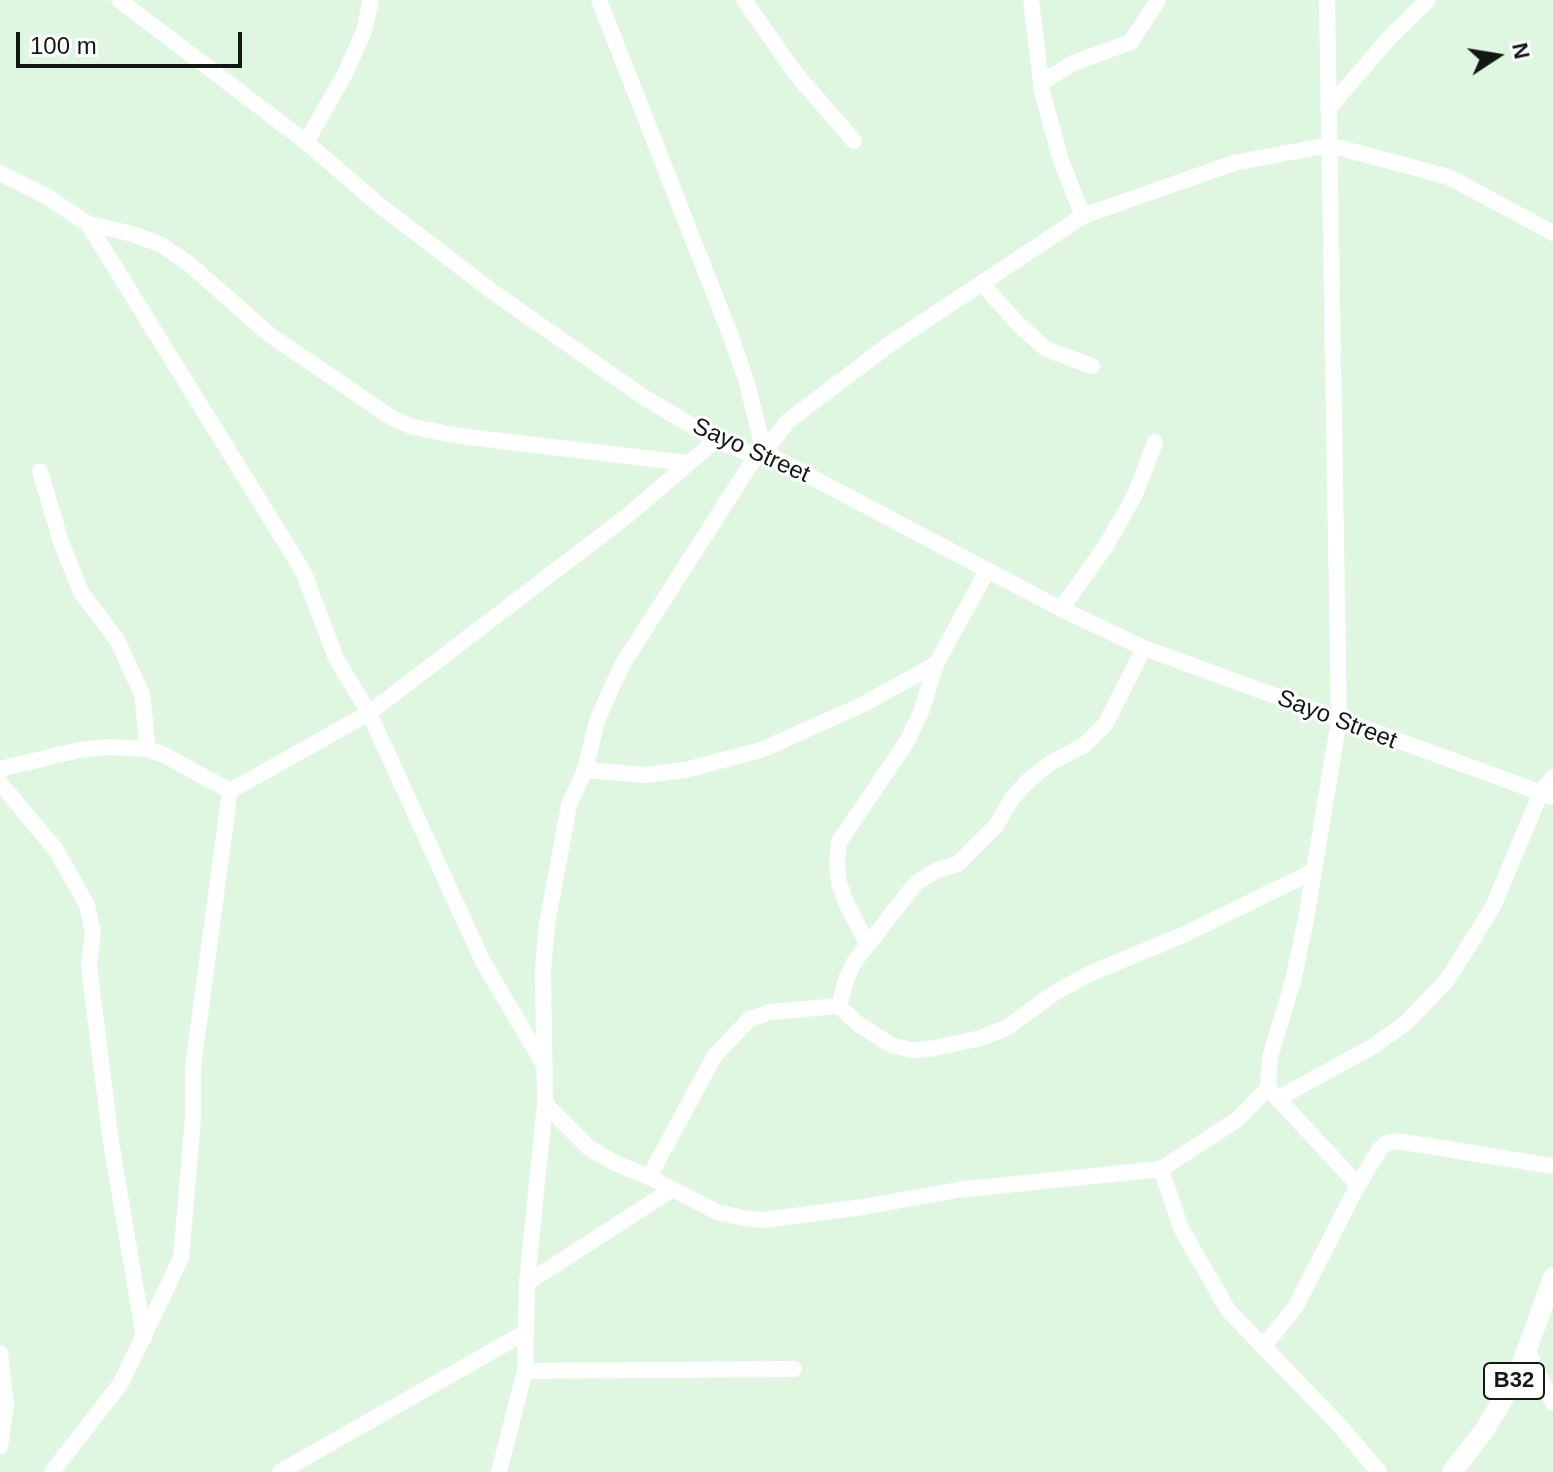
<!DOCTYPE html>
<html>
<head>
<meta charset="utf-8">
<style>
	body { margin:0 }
	#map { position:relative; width:1553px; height:1472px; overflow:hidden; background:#dff7e0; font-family:Arial,sans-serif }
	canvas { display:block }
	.north { position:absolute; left:1457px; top:16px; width:80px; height:80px; -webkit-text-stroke:6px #fff; paint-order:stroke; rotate:78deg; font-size:22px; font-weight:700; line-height:32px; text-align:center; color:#111912 }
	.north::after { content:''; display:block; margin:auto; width:28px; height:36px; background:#111912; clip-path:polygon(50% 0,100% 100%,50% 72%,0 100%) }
	.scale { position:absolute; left:16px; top:32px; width:226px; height:36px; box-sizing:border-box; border:4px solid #111912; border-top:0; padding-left:10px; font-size:24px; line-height:28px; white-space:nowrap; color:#111912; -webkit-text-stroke:6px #fff; paint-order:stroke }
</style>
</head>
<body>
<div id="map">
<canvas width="1553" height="1472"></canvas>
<div class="north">N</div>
<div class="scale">100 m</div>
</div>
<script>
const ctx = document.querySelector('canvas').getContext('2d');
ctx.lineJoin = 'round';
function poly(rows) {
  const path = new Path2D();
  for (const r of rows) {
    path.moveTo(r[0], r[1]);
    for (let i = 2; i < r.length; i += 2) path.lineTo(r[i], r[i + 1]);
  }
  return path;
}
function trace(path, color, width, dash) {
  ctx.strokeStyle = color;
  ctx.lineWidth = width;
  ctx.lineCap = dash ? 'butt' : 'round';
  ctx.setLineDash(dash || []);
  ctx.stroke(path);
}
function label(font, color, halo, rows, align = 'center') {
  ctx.font = font + ' Arial,sans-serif';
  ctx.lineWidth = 6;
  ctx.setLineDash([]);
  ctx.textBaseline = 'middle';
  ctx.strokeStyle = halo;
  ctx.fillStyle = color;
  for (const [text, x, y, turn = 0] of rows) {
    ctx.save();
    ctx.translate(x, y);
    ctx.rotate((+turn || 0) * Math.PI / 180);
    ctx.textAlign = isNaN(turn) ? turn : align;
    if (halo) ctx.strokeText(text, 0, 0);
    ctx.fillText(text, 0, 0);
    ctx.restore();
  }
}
trace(poly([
	[119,0,306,142,378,204,493,292,642,396,716,440,756,456,764,452,1061,609,1144,648,1553,797],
	[599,0,730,334,747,383,764,452],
	[744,0,796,74,854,141],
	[1031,0,1042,91,1061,161,1083,216],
	[1041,83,1073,63,1131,42,1158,0],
	[1328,109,1391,36,1428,0],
	[306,142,345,74,364,31,371,0],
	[0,173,46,196,88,224,129,233,160,244,188,263,270,335,392,418,413,427,459,436,687,463],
	[88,224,303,571,336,658,369,713,483,962,544,1065],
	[983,285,1019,325,1046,349,1092,366],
	[764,452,788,421,890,344,1083,216,1234,163,1329,145,1449,177,1553,233],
	[40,471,61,542,81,592,117,640,142,694,148,749],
	[1061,609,1105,547,1135,495,1155,442],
	[0,769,79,750,108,747,148,749,166,756,230,791],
	[585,770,645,775,685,770,761,750,864,704,936,664],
	[0,783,56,850,87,905,93,933,89,966,111,1142,144,1338],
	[230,791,369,713,627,516,716,440],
	[868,945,846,903,839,883,837,862,839,842,908,740,922,709,936,664,987,571],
	[839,1006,847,977,855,961,916,883,937,870,958,864,996,826,1012,798,1030,779,1052,762,1083,746,1105,725,1144,648],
	[1268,1088,1270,1057,1293,981,1306,919,1339,719,1327,0],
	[1277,1099,1372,1047,1406,1023,1447,980,1493,907,1541,792,1553,777],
	[545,1104,589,1148,615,1163,649,1177,717,1212,743,1218,764,1220,863,1207,957,1190,1161,1169,1238,1119,1268,1088,1358,1185],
	[1161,1169,1181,1228,1228,1310,1340,1426,1379,1472],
	[649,1177,715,1055,750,1019,770,1012,839,1006,858,1024,893,1046,913,1050,929,1049,981,1038,1008,1027,1056,992,1091,973,1183,935,1314,871],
	[527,1283,671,1190],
	[1263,1347,1296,1306,1358,1185,1380,1149,1387,1143,1397,1141,1553,1166],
	[1527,1350,1553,1403],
	[0,1353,6,1404,0,1447],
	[525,1371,794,1369],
	[52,1472,121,1383,181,1258,193,1118,193,1067,230,791],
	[280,1472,526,1332],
	[499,1472,525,1371,527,1283,545,1104,543,969,547,924,569,805,585,770,598,718,622,665,756,456]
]), '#fff', 16);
trace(poly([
	[1452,1472,1484,1431,1519,1372,1553,1277]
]), '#fff', 20);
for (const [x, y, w] of [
	[1514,1381,60]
]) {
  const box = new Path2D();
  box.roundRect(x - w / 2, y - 18, w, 36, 6);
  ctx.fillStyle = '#fff';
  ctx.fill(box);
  trace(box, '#111912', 2);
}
label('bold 22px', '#111912', null, [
	["B32",1514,1381]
]);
label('24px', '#111912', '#fff', [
	["Sayo Street",751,451,24],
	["Sayo Street",1337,720,21]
]);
</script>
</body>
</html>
